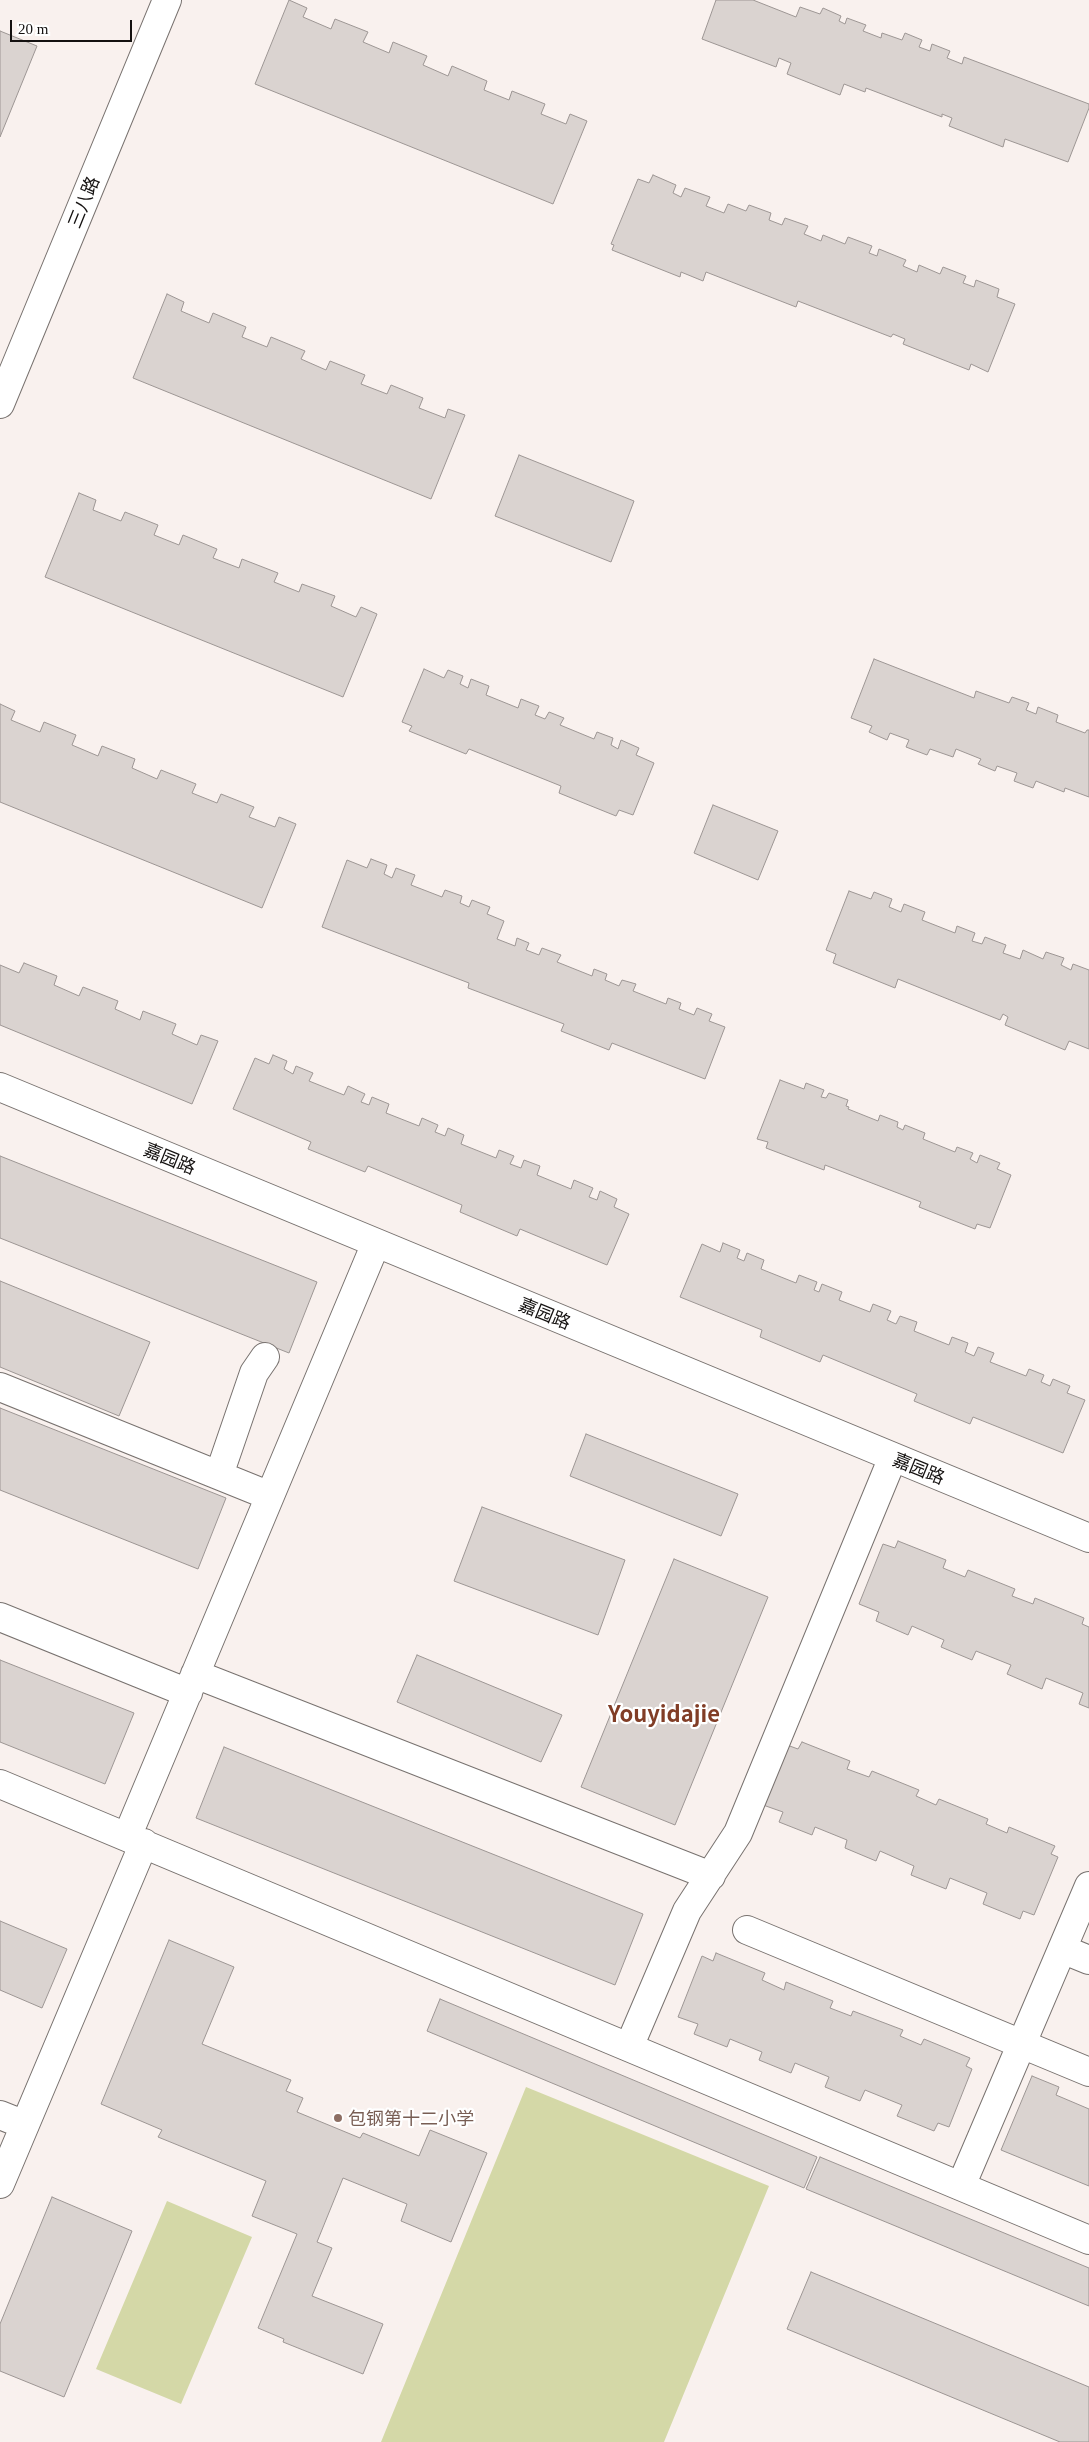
<!DOCTYPE html>
<html>
<head>
<meta charset="utf-8">
<style>
	body { margin:0 }
	#map { position:relative; width:1089px; height:2442px; overflow:hidden; background:#f9f1ee; font-family:Georgia,serif }
	canvas { display:block }
	.scale { position:absolute; left:10px; top:20px; width:122px; height:22px; box-sizing:border-box; border:2px solid #141110; border-top:0; padding-left:6px; font-size:15px; line-height:18px; white-space:nowrap; color:#141110; -webkit-text-stroke:4px #fff; paint-order:stroke }
</style>
</head>
<body>
<div id="map">
<canvas width="1089" height="2442"></canvas>
<div class="scale">20 m</div>
</div>
<script>
const ctx = document.querySelector('canvas').getContext('2d');
ctx.lineJoin = 'round';
function fillPath(path, color) {
  ctx.fillStyle = color;
  ctx.fill(path, 'evenodd');
}
function poly(rows) {
  const path = new Path2D();
  for (const r of rows) {
    path.moveTo(r[0], r[1]);
    for (let i = 2; i < r.length; i += 2) path.lineTo(r[i], r[i + 1]);
  }
  return path;
}
function trace(path, color, width, dash) {
  ctx.strokeStyle = color;
  ctx.lineWidth = width;
  ctx.lineCap = dash ? 'butt' : 'round';
  ctx.setLineDash(dash || []);
  ctx.stroke(path);
}
function label(font, color, halo, rows, align = 'center') {
  ctx.font = font + ' Georgia,"Noto Sans SC",serif';
  ctx.lineWidth = 4.5;
  ctx.setLineDash([]);
  ctx.textBaseline = 'middle';
  ctx.strokeStyle = halo;
  ctx.fillStyle = color;
  for (const [text, x, y, turn = 0] of rows) {
    ctx.save();
    ctx.translate(x, y);
    ctx.rotate((+turn || 0) * Math.PI / 180);
    ctx.textAlign = isNaN(turn) ? turn : align;
    if (halo) ctx.strokeText(text, 0, 0);
    ctx.fillText(text, 0, 0);
    ctx.restore();
  }
}
fillPath(poly([
	[526,2087,769,2186,664,2442,381,2442],
	[167,2201,252,2237,181,2404,96,2369]
]), '#d4d8a7');
const building = poly([
	[289,0,307,8,303,17,331,29,335,19,368,32,363,42,389,53,393,42,427,56,423,65,448,76,452,66,487,81,484,90,509,100,512,91,545,104,541,114,566,124,570,114,587,121,553,204,255,84,289,0],
	[716,0,753,0,796,17,800,7,820,14,823,8,841,16,839,21,845,24,847,18,866,25,863,31,881,38,882,33,902,40,905,33,922,40,919,47,930,51,932,44,950,51,947,58,962,64,964,57,1089,104,1089,108,1068,162,1005,139,1003,147,949,126,952,118,942,114,942,117,866,88,865,92,844,84,840,95,787,74,791,63,779,58,776,67,702,39,716,0],
	[0,31,37,46,0,137,0,31],
	[653,175,676,185,673,193,681,197,685,188,710,197,706,206,724,213,728,204,746,211,749,205,771,213,769,220,782,225,785,218,808,226,804,234,821,241,823,235,845,244,848,237,872,246,869,253,877,256,879,249,906,260,903,266,917,272,919,265,940,274,943,267,966,276,963,283,974,287,976,280,999,289,997,297,1015,304,988,372,971,364,969,370,903,344,905,339,893,334,891,337,798,301,796,307,706,272,703,281,681,272,680,277,612,250,614,245,611,244,638,179,649,183,653,175],
	[167,294,184,302,181,311,209,323,213,313,246,327,242,337,267,347,271,337,305,351,301,359,326,370,330,361,365,375,361,384,387,394,391,385,423,398,419,408,445,418,448,409,465,415,431,499,133,378,167,294],
	[519,455,634,501,611,562,495,516,519,455],
	[79,493,96,500,93,510,121,521,125,512,158,525,154,535,179,545,183,535,217,549,213,558,239,568,242,559,278,573,274,582,299,592,302,584,335,596,331,606,356,617,361,607,377,614,343,697,45,577,79,493],
	[874,659,974,698,976,691,1009,703,1012,697,1029,703,1026,710,1036,714,1038,707,1058,715,1056,722,1085,733,1087,730,1089,730,1089,797,1065,788,1064,792,1036,781,1033,788,1014,781,1017,773,997,766,995,771,978,764,981,759,956,749,953,757,930,749,927,755,906,747,909,740,890,733,887,740,869,732,872,726,851,718,874,659],
	[424,669,444,678,448,670,463,676,460,684,468,688,471,679,489,686,486,695,518,708,521,699,539,706,535,715,545,719,549,712,564,718,560,725,594,739,597,732,613,738,611,745,618,749,621,740,639,748,636,755,654,763,633,815,619,810,616,816,559,793,561,786,469,749,466,754,409,731,412,726,402,722,424,669],
	[0,704,15,711,11,720,40,732,44,722,76,735,72,745,98,756,102,746,135,759,132,768,157,779,161,770,196,784,192,793,217,803,221,794,254,807,249,817,275,827,279,817,296,824,262,908,0,802,0,704],
	[713,805,778,831,758,880,694,853,713,805],
	[371,859,387,865,384,874,392,878,396,868,415,875,411,885,442,897,445,890,462,896,460,903,469,907,472,900,490,907,487,914,504,921,497,939,515,946,517,938,529,943,526,950,539,955,542,948,561,955,557,962,592,976,594,969,607,974,605,980,619,986,622,980,636,984,633,991,666,1004,668,998,681,1003,679,1009,694,1015,697,1008,712,1014,709,1021,725,1027,705,1079,612,1043,609,1050,561,1031,564,1024,468,988,469,983,322,927,347,860,367,868,371,859],
	[849,891,871,899,874,892,892,899,889,907,901,912,904,904,925,912,922,920,955,933,957,926,975,933,972,941,982,944,985,937,1006,945,1003,953,1020,959,1023,950,1043,959,1046,952,1064,958,1061,965,1071,970,1073,964,1089,970,1089,1049,1069,1041,1065,1050,1005,1025,1008,1017,1003,1014,1000,1020,898,979,895,988,833,963,836,954,826,950,849,891],
	[24,963,57,976,54,985,79,996,83,987,118,1001,115,1009,140,1020,143,1011,176,1024,172,1034,197,1045,201,1035,218,1041,192,1104,0,1025,0,965,19,973,24,963],
	[273,1055,287,1061,284,1069,293,1074,296,1066,313,1073,309,1081,344,1095,348,1086,365,1094,361,1102,369,1105,372,1097,389,1104,386,1113,419,1126,422,1118,438,1125,435,1132,445,1136,448,1128,464,1135,461,1144,496,1158,499,1150,514,1156,510,1164,521,1168,524,1160,540,1166,537,1175,571,1189,574,1180,593,1188,589,1197,597,1200,600,1191,617,1199,614,1207,629,1214,607,1265,520,1229,517,1236,460,1212,462,1205,368,1166,365,1172,308,1149,311,1142,233,1109,255,1058,269,1064,273,1055],
	[780,1080,804,1089,806,1083,824,1090,821,1097,826,1098,829,1093,848,1100,846,1106,849,1107,848,1109,878,1121,880,1115,898,1122,897,1127,903,1130,905,1125,925,1133,923,1139,955,1152,957,1147,973,1153,970,1159,977,1163,980,1155,1000,1163,997,1169,1011,1175,990,1228,977,1224,975,1229,919,1207,921,1202,825,1165,824,1170,766,1148,768,1142,757,1139,780,1080],
	[0,1156,317,1282,289,1353,0,1238,0,1156],
	[723,1243,740,1250,737,1258,744,1261,747,1253,764,1260,761,1269,796,1283,799,1275,817,1282,814,1290,819,1292,822,1284,842,1292,839,1300,870,1312,873,1304,891,1311,887,1320,896,1324,900,1316,917,1322,914,1331,949,1345,952,1337,968,1343,965,1352,974,1356,978,1347,994,1353,990,1362,1026,1376,1029,1369,1044,1375,1041,1382,1050,1386,1053,1379,1070,1386,1067,1393,1085,1400,1063,1453,973,1417,970,1424,914,1401,917,1394,823,1355,820,1362,760,1337,762,1330,680,1297,702,1244,720,1252,723,1243],
	[0,1281,150,1342,119,1416,0,1367,0,1281],
	[0,1408,226,1498,198,1569,0,1490,0,1408],
	[586,1434,738,1494,721,1536,570,1476,586,1434],
	[482,1507,625,1560,598,1635,454,1581,482,1507],
	[898,1541,946,1560,943,1568,965,1577,968,1570,1015,1589,1012,1596,1033,1604,1035,1598,1084,1618,1082,1624,1089,1627,1089,1708,1079,1704,1083,1693,1046,1678,1042,1689,1007,1674,1011,1665,976,1651,972,1660,941,1647,944,1640,912,1626,908,1635,876,1621,879,1612,859,1604,883,1544,895,1548,898,1541],
	[674,1559,768,1597,675,1825,581,1787,674,1559],
	[417,1655,562,1715,541,1762,397,1702,417,1655],
	[0,1660,134,1713,105,1784,0,1742,0,1660],
	[802,1742,850,1761,847,1769,869,1777,872,1771,919,1790,916,1796,936,1805,939,1799,988,1819,986,1824,1007,1833,1009,1827,1055,1846,1051,1854,1058,1857,1034,1915,1023,1911,1020,1919,983,1904,987,1893,950,1878,946,1889,911,1875,914,1866,880,1851,876,1861,845,1848,847,1840,815,1827,812,1835,779,1822,783,1812,763,1805,787,1745,798,1749,802,1742],
	[224,1747,643,1914,615,1985,196,1818,224,1747],
	[0,1921,67,1949,42,2008,0,1990,0,1921],
	[169,1940,234,1967,202,2044,291,2080,286,2091,303,2098,297,2112,360,2138,363,2133,419,2156,430,2130,487,2153,451,2242,401,2221,407,2204,343,2178,317,2242,332,2248,312,2296,383,2324,363,2374,283,2342,284,2339,258,2328,297,2234,252,2216,266,2181,158,2137,162,2130,101,2104,169,1940],
	[716,1953,765,1973,762,1980,784,1990,786,1982,833,2001,830,2008,851,2016,853,2011,903,2030,900,2036,921,2045,924,2039,970,2058,966,2066,972,2069,949,2127,938,2123,934,2131,897,2116,902,2105,865,2090,860,2101,825,2087,829,2077,795,2063,791,2073,759,2060,762,2052,730,2039,727,2047,694,2034,698,2024,678,2017,702,1956,713,1961,716,1953],
	[440,1999,817,2157,804,2188,427,2031,440,1999],
	[1032,2076,1059,2087,1056,2095,1089,2109,1089,2186,1001,2150,1032,2076],
	[820,2157,1089,2268,1089,2306,806,2189,820,2157],
	[52,2197,132,2231,64,2397,0,2371,0,2324,52,2197],
	[811,2272,1089,2387,1089,2442,1060,2442,787,2329,811,2272]
]);
fillPath(building, '#dad3d0');
trace(building, '#9d9694', 1);
const minor = poly([
	[0,1087,1089,1538],
	[0,1387,270,1496],
	[219,1475,254,1373,265,1357],
	[0,1617,188,1693],
	[195,1674,711,1876],
	[0,1784,1089,2240],
	[127,1837,376,1243],
	[747,1930,1089,2072],
	[1062,1949,1089,1960],
	[629,2047,687,1911,738,1833,893,1457],
	[0,2115,25,2125],
	[0,2184,144,1843],
	[961,2186,1089,1886]
]);
const major = poly([
	[0,404,167,0]
]);
trace(minor, '#78726f', 30);
trace(major, '#78726f', 30);
trace(minor, '#fff', 28);
trace(major, '#fff', 28);
for (const [x, y, r, color] of [
	[338,2118,5,"#8d6e63"]
]) {
  const dot = new Path2D();
  dot.arc(x, y, r, 0, 2 * Math.PI);
  ctx.fillStyle = color;
  ctx.fill(dot);
  trace(dot, '#fff', 2);
}
label('18px', '#141110', '#fff', [
	["三八路",83,202,-68],
	["嘉园路",170,1158,22],
	["嘉园路",545,1313,22],
	["嘉园路",919,1468,22]
]);
label('18px', '#785e54', '#fff', [
	["包钢第十二小学",348,2118]
], 'left');
label('bold 22px', '#813d26', '#fff', [
	["Youyidajie",664,1714]
]);
</script>
</body>
</html>
